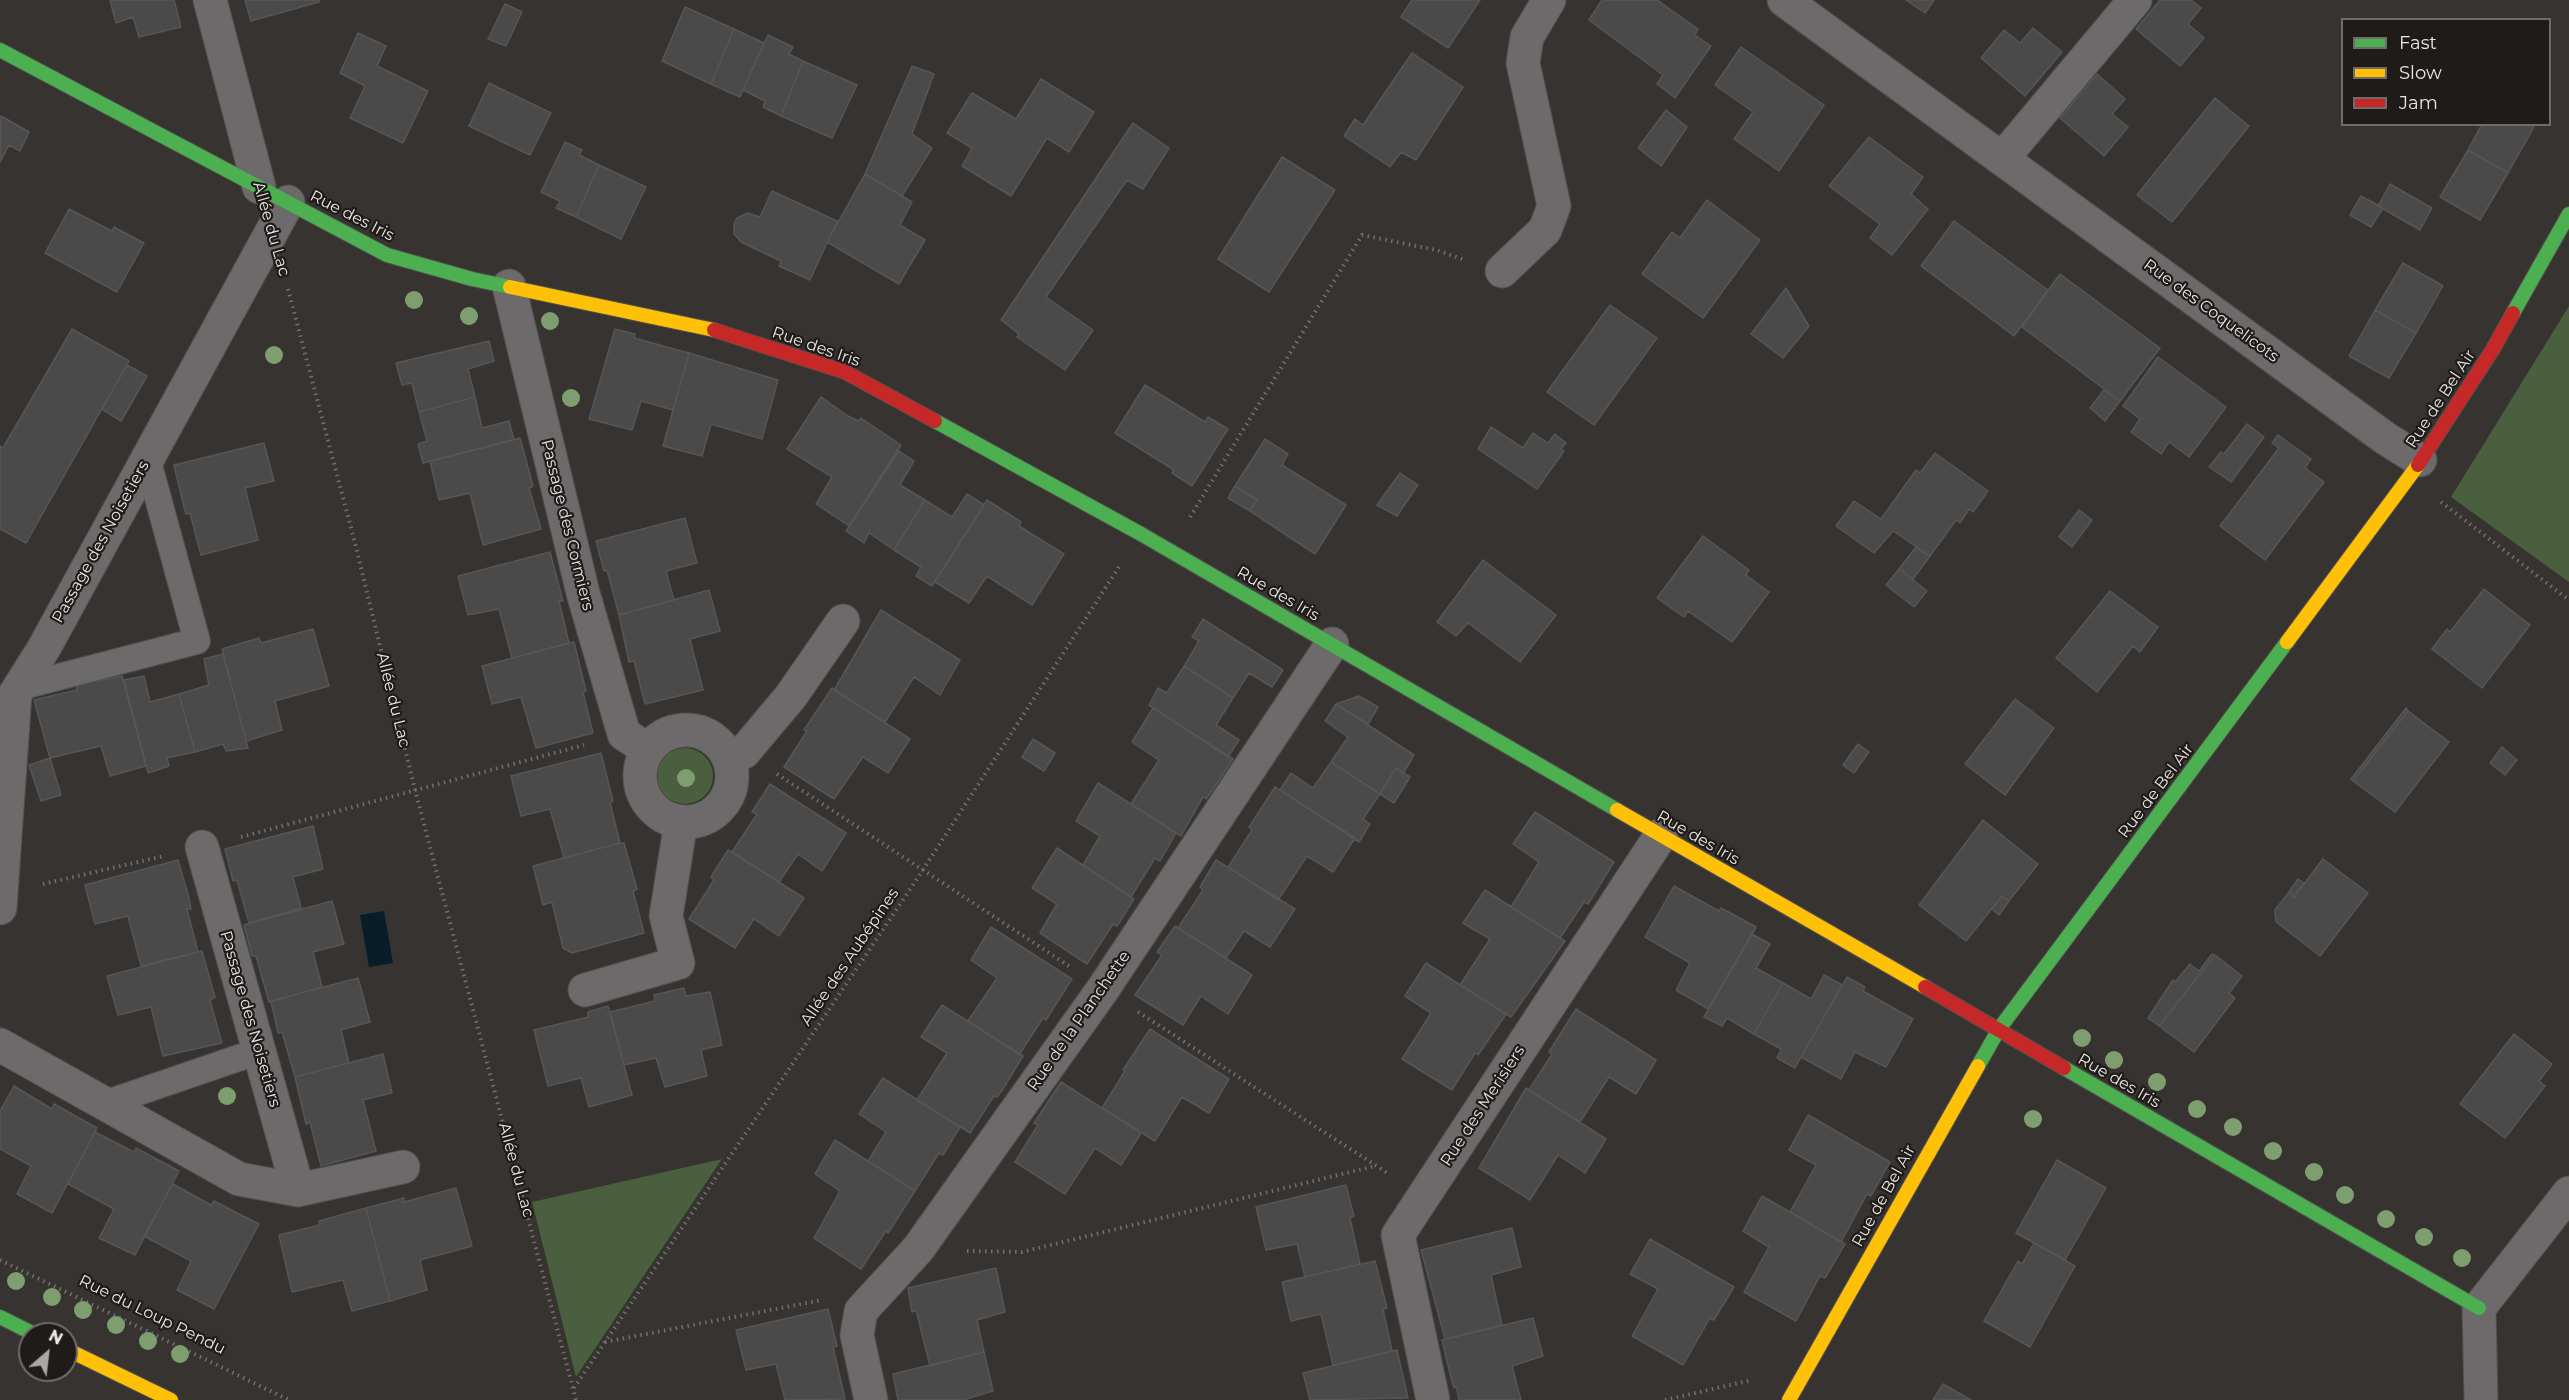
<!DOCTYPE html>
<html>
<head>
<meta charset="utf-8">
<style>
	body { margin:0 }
	#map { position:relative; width:2569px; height:1400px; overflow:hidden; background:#363330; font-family:Montserrat,sans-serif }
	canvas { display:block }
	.legend { position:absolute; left:2341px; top:18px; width:210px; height:108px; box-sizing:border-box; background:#1e1b18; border:2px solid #706c69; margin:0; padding:8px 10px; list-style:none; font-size:18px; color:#eae6e2 }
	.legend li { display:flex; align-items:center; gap:12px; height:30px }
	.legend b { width:30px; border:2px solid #706c69 }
	.north { position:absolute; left:18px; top:1322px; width:60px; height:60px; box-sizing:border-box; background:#1e1b18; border:2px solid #706c69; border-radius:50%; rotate:28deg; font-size:16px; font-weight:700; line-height:24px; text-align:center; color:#eae6e2 }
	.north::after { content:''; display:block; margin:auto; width:21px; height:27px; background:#aba7a4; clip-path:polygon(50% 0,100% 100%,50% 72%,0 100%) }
</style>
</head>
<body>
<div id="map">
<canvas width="2569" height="1400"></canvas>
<ul class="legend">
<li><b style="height:8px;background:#4caf50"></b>Fast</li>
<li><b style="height:8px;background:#ffc107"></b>Slow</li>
<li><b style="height:8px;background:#c62828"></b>Jam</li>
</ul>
<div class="north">N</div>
</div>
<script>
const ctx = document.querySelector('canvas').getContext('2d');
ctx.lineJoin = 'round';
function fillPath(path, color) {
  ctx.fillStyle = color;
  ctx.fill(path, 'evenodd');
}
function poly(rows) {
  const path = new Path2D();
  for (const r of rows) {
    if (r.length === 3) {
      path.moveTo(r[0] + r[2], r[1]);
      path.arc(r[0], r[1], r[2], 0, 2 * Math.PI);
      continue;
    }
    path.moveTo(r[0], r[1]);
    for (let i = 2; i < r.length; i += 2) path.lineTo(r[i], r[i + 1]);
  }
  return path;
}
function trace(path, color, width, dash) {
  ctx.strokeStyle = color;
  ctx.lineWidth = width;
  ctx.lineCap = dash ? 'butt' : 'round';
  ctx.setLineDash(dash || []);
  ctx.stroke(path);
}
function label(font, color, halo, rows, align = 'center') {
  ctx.font = font + ' Montserrat,sans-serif';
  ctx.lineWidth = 4.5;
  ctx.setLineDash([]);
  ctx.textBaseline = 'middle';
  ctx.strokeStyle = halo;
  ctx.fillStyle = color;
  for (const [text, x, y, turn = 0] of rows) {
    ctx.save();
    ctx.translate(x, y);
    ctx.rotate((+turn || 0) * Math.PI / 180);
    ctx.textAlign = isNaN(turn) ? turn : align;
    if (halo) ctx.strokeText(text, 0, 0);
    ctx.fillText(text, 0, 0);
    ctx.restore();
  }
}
fillPath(poly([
	[2569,306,2569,582,2451,497],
	[685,776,28],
	[722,1159,576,1377,532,1202]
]), '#495f3e');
fillPath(poly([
	[384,911,393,963,369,967,360,915]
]), '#091d29');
const building = poly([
	[110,0,174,0,181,27,139,37,133,17,116,23,110,0],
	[245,0,319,0,319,2,251,21,245,0],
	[1412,0,1480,0,1448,48,1401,17,1412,0],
	[1602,0,1657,0,1698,29,1695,35,1711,46,1675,98,1657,84,1663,75,1589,20,1602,0],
	[1906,0,1934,0,1925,13,1906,0],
	[2160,0,2191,0,2201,8,2188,24,2204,38,2180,66,2136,29,2160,0],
	[505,4,522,12,506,46,488,39,505,4],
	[685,7,734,29,711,84,662,61,685,7],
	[2033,28,2062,52,2025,96,1981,58,2004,30,2020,43,2033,28],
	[734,29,764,43,740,97,711,84,734,29],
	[358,33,386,46,377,66,428,91,403,143,350,118,365,86,340,73,358,33],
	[768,35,793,47,789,54,803,61,781,116,763,107,765,101,743,90,768,35],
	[1741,47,1824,105,1779,171,1734,139,1753,112,1715,85,1741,47],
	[1412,53,1463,87,1416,160,1401,152,1390,167,1344,136,1355,119,1363,125,1412,53],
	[803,61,857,85,832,138,781,116,803,61],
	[912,66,934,74,912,134,932,148,902,196,865,174,912,66],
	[2097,74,2125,99,2112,114,2128,127,2104,156,2060,118,2097,74],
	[1041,79,1094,112,1069,152,1047,138,1011,196,962,166,972,148,947,133,972,93,1016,119,1041,79],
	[489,83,551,113,530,155,469,126,489,83],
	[2215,98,2249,126,2172,222,2137,195,2215,98],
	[1666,110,1687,127,1661,166,1638,148,1666,110],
	[1,116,29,132,20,151,9,145,0,162,1,116],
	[1133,123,1169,148,1143,189,1127,180,1046,297,1093,330,1065,370,1017,337,1019,334,1001,320,1133,123],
	[2482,124,2530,124,2534,127,2508,173,2468,150,2482,124],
	[1869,137,1923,177,1911,194,1928,209,1892,255,1870,238,1880,224,1829,186,1869,137],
	[565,142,582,150,579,155,599,165,576,217,556,208,560,201,541,192,565,142],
	[2468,150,2508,173,2480,220,2440,197,2468,150],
	[1282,157,1335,190,1269,292,1218,259,1282,157],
	[599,165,646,187,621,239,576,217,599,165],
	[865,174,912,202,900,225,925,240,899,284,827,242,865,174],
	[2390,184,2432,208,2420,230,2378,206,2390,184],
	[772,191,837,221,810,280,779,266,781,261,741,242,734,234,734,224,737,218,748,213,760,217,772,191],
	[2361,196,2383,208,2371,227,2350,215,2361,196],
	[1707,200,1760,240,1703,318,1642,274,1672,232,1680,238,1707,200],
	[69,209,112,231,114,227,144,243,117,292,45,253,69,209],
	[1954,221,2048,290,2014,336,1921,266,1954,221],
	[2403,263,2443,286,2416,333,2375,310,2403,263],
	[2060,274,2160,348,2120,401,2022,327,2060,274],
	[1786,288,1809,326,1783,358,1751,334,1786,288],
	[1610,305,1657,338,1594,425,1547,392,1610,305],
	[2375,310,2416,333,2389,378,2349,356,2375,310],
	[72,329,129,361,26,543,0,529,0,446,3,448,72,329],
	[615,329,635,334,634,338,689,353,673,410,641,401,632,430,589,419,615,329],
	[489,341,494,361,468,369,475,397,419,412,412,383,402,385,396,363,489,341],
	[689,353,778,380,762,439,711,424,702,456,663,446,689,353],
	[2158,357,2226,407,2189,457,2169,442,2161,454,2131,432,2140,419,2123,406,2158,357],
	[127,365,147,376,121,421,102,409,127,365],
	[1145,385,1205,422,1208,417,1228,429,1192,486,1172,473,1174,470,1115,433,1145,385],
	[2104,390,2120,401,2105,421,2090,408,2104,390],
	[475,397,482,428,509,421,514,440,423,463,418,444,427,441,419,412,475,397],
	[821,397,848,416,858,421,861,418,901,445,849,526,816,504,832,477,787,449,821,397],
	[2247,424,2264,437,2231,482,2209,467,2221,452,2224,454,2247,424],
	[1491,427,1523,448,1533,433,1548,443,1555,434,1566,443,1561,449,1564,451,1537,489,1478,449,1491,427],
	[2278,435,2311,459,2305,468,2324,482,2265,560,2220,526,2279,448,2272,443,2278,435],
	[520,438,533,486,529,488,541,529,483,545,470,493,439,500,430,461,520,438],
	[1265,439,1288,454,1282,465,1346,505,1315,554,1250,511,1257,500,1235,486,1265,439],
	[264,443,274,481,245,488,258,540,201,555,190,513,186,514,183,503,174,465,264,443],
	[899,451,914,461,900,485,925,500,894,550,869,533,864,543,846,531,899,451],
	[1935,453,1988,491,1973,512,1969,509,1960,523,1956,520,1930,556,1893,531,1874,553,1836,526,1854,501,1881,519,1916,470,1920,473,1935,453],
	[1400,473,1418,485,1397,516,1377,505,1400,473],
	[1235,486,1257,500,1250,511,1228,498,1235,486],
	[967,494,984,505,932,586,916,576,921,567,894,550,925,500,952,517,967,494],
	[987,500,1021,522,1019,526,1064,554,1032,605,987,576,969,603,935,582,987,500],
	[2079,510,2092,520,2072,547,2059,537,2079,510],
	[685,518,697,563,666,571,674,600,619,615,607,570,604,571,596,541,685,518],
	[1703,536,1749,570,1746,575,1769,592,1732,642,1688,611,1684,617,1657,598,1703,536],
	[1916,547,1930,556,1913,579,1899,569,1916,547],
	[550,552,563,601,559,601,569,643,512,658,499,609,468,615,458,576,550,552],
	[1483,560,1556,615,1520,662,1468,623,1456,636,1437,622,1483,560],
	[1899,569,1927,591,1914,607,1886,585,1899,569],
	[2484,589,2530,625,2482,688,2432,649,2447,629,2450,632,2484,589],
	[709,590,720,631,690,639,703,690,645,704,634,661,629,662,619,615,709,590],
	[2110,591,2158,627,2140,652,2133,646,2097,692,2056,658,2110,591],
	[881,610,960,660,940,695,914,677,885,722,834,690,881,610],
	[1203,619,1283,670,1272,687,1249,673,1233,698,1184,666,1199,641,1192,637,1203,619],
	[313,629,329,686,275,701,282,730,246,741,222,649,259,638,261,643,313,629],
	[574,642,586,691,583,692,593,733,536,748,521,697,492,704,482,666,574,642],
	[223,654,248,748,226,751,223,744,195,752,179,694,209,685,204,659,223,654],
	[1184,666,1233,698,1216,725,1239,740,1228,757,1149,705,1158,688,1167,693,1184,666],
	[122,676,146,766,110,776,101,746,50,758,34,700,77,690,77,685,122,676],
	[144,676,150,702,179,694,195,752,167,758,169,766,148,773,124,680,144,676],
	[832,688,910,739,888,773,863,757,834,799,784,767,807,731,804,730,832,688],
	[1359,696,1378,707,1368,724,1336,704,1359,696],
	[2015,699,2054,728,2005,795,1965,764,2015,699],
	[1336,704,1414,755,1403,774,1396,768,1380,794,1331,762,1348,737,1325,721,1336,704],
	[1153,708,1233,759,1212,791,1206,799,1203,797,1181,836,1131,804,1159,760,1132,742,1153,708],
	[2406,708,2408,711,2353,781,2351,779,2406,708],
	[2408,711,2449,742,2395,812,2353,781,2408,711],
	[1033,739,1055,753,1044,771,1022,757,1033,739],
	[1858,744,1869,752,1854,773,1843,765,1858,744],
	[2502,747,2517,760,2505,775,2490,763,2502,747],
	[601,753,613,801,610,802,620,843,564,858,550,809,521,816,511,776,601,753],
	[50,758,61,795,41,801,29,765,50,758],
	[1331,762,1380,794,1363,819,1370,824,1359,842,1280,790,1291,773,1313,788,1331,762],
	[1396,768,1410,777,1394,803,1380,794,1396,768],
	[1098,783,1176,833,1160,861,1155,858,1131,897,1083,865,1100,836,1076,821,1098,783],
	[770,784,846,833,822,871,798,854,779,882,732,852,757,814,752,812,770,784],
	[1275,787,1355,838,1333,872,1307,856,1278,900,1228,867,1252,830,1249,827,1275,787],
	[1535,812,1614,862,1588,904,1584,902,1560,938,1511,907,1539,862,1513,844,1535,812],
	[1983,820,2038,864,2009,901,2002,896,1966,941,1919,905,1983,820],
	[313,826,323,869,293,877,301,908,249,923,237,880,233,881,225,849,313,826],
	[620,843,624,843,637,889,633,891,644,933,572,953,563,948,552,902,543,905,533,866,620,843],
	[1057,848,1134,899,1117,926,1113,924,1087,964,1040,933,1057,904,1032,888,1057,848],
	[728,850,804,898,779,936,754,919,735,948,689,919,714,880,711,877,728,850],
	[2323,859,2368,893,2320,956,2276,922,2275,910,2289,892,2294,897,2323,859],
	[178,860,189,898,191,909,187,909,198,952,141,966,128,916,95,924,85,885,178,860],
	[1216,860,1295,909,1270,947,1244,931,1226,958,1178,928,1203,890,1200,887,1216,860],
	[2298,879,2304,883,2294,897,2289,892,2298,879],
	[1674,886,1719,911,1721,908,1756,927,1708,1009,1676,990,1690,963,1645,937,1674,886],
	[1485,890,1565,941,1511,1017,1460,985,1490,939,1463,923,1485,890],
	[2002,896,2009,901,1999,915,1992,909,2002,896],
	[332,901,344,944,313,952,322,987,269,1002,256,956,252,956,244,925,332,901],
	[1175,926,1252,975,1228,1014,1201,996,1183,1025,1135,995,1162,955,1157,952,1175,926],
	[991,927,1072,979,1046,1020,1043,1018,1019,1055,968,1021,997,978,971,960,991,927],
	[1752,934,1770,944,1756,968,1783,983,1754,1034,1727,1018,1722,1026,1704,1017,1752,934],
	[202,951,215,997,210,1000,222,1043,163,1056,151,1007,118,1015,107,976,202,951],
	[2212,954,2215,955,2159,1026,2148,1018,2173,980,2175,982,2190,964,2199,971,2212,954],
	[2215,955,2242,976,2229,993,2235,998,2194,1052,2159,1026,2215,955],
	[1426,963,1506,1014,1478,1055,1475,1053,1452,1090,1402,1059,1431,1013,1405,996,1426,963],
	[1824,975,1842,985,1795,1068,1777,1058,1781,1049,1754,1034,1783,983,1811,999,1824,975],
	[1847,977,1865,987,1863,991,1913,1019,1886,1067,1855,1052,1841,1079,1801,1057,1847,977],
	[358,978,370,1022,341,1030,349,1063,295,1077,282,1032,278,1033,271,1001,358,978],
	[684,988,686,996,710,992,722,1045,701,1050,707,1076,665,1087,656,1058,624,1065,610,1012,655,1001,654,995,684,988],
	[942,1005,1023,1056,1003,1089,997,1097,994,1096,970,1133,917,1100,947,1053,921,1037,942,1005],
	[608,1006,632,1095,589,1107,581,1078,548,1086,534,1030,588,1017,588,1012,608,1006],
	[1576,1009,1656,1060,1636,1094,1609,1077,1580,1122,1529,1090,1552,1054,1549,1052,1576,1009],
	[1150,1029,1229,1079,1209,1113,1182,1097,1155,1141,1102,1108,1125,1071,1123,1070,1150,1029],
	[2514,1034,2552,1064,2539,1081,2545,1086,2505,1138,2460,1104,2514,1034],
	[383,1054,392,1093,363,1100,376,1151,321,1166,310,1122,306,1124,295,1077,383,1054],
	[883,1078,960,1127,943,1155,939,1153,915,1191,868,1161,886,1132,859,1114,883,1078],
	[1061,1082,1141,1133,1121,1165,1095,1148,1065,1194,1015,1162,1038,1125,1034,1123,1061,1082],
	[14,1086,52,1109,54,1104,97,1128,52,1213,17,1194,31,1166,0,1149,0,1111,14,1086],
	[1526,1088,1606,1139,1585,1173,1558,1155,1530,1200,1479,1168,1526,1088],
	[1808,1115,1890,1162,1871,1196,1867,1194,1841,1242,1790,1212,1816,1165,1789,1150,1808,1115],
	[95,1132,134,1152,136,1148,179,1171,135,1255,99,1238,114,1209,68,1184,95,1132],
	[835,1140,915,1191,888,1233,886,1231,861,1269,814,1238,840,1191,815,1174,835,1140],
	[2057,1160,2106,1188,2065,1260,2016,1233,2057,1160],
	[173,1184,211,1205,214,1201,259,1224,214,1309,177,1290,191,1261,144,1236,173,1184],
	[1346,1185,1352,1209,1354,1216,1350,1218,1360,1264,1305,1277,1297,1244,1266,1250,1256,1207,1346,1185],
	[456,1188,472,1246,420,1260,427,1290,390,1301,366,1208,404,1198,404,1202,456,1188],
	[1762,1196,1845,1244,1825,1278,1820,1276,1796,1321,1744,1292,1769,1247,1743,1231,1762,1196],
	[366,1208,390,1301,352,1311,343,1280,292,1292,279,1235,320,1225,319,1221,366,1208],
	[1512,1228,1521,1267,1491,1275,1502,1325,1445,1339,1421,1250,1512,1228],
	[1650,1239,1734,1287,1714,1320,1710,1318,1683,1365,1632,1336,1658,1289,1630,1274,1650,1239],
	[2034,1243,2075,1266,2030,1347,1984,1321,2018,1261,2022,1264,2034,1243],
	[1375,1261,1387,1308,1383,1309,1392,1351,1333,1365,1321,1314,1291,1321,1282,1282,1375,1261],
	[996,1268,1005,1312,977,1320,984,1352,930,1366,916,1310,912,1312,908,1288,996,1268],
	[828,1309,837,1346,833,1347,845,1399,785,1400,776,1364,746,1370,736,1330,828,1309],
	[1533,1318,1543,1356,1512,1366,1521,1400,1459,1400,1456,1386,1454,1388,1451,1378,1442,1340,1533,1318],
	[1397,1350,1408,1398,1310,1400,1303,1373,1397,1350],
	[984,1352,993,1391,963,1400,898,1400,893,1374,984,1352],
	[1943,1384,1971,1400,1933,1400,1943,1384]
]);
fillPath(building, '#4b4a4a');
trace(building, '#575656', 1.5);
const lane = poly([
	[20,687,197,641,147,458],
	[104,1104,259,1051]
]);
const street = poly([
	[210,0,259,187],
	[1784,0,2385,438,2420,460],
	[2002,159,2135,0],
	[1502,271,1545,230,1554,206,1523,63,1527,37,1549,0],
	[509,286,583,593,624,734,648,750],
	[686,776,46],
	[729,759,744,752,791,696,843,621],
	[202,847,298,1190],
	[0,908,15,694,44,648,288,202],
	[585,990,678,963,666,916,681,822],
	[0,1045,239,1179,298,1190,403,1167],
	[871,1400,857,1335,861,1311,918,1249,1103,989,1332,644],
	[1433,1400,1398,1235,1661,835],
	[2481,1400,2479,1308,2569,1193]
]);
const fast = poly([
	[0,50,387,255,472,279,510,287],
	[2513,313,2569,214],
	[935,421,1141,534,1617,810],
	[1978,1066,1999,1029,2287,642],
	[2064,1068,2479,1308],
	[0,1317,34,1334]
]);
const slow = poly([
	[510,287,714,330],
	[2287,642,2418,465],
	[1617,810,1925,987],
	[66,1349,171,1400],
	[1789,1400,1978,1066]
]);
const jam = poly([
	[714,330,845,372,935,421],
	[2418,465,2493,349,2513,313],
	[1925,987,2064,1068]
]);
trace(lane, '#52504d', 28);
trace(street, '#52504d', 35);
trace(fast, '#52504d', 16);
trace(slow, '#52504d', 16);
trace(jam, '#52504d', 16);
trace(poly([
	[288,289,355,543,415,790,576,1400],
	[2441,502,2569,600],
	[1190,517,1362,235,1436,250,1465,260],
	[777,774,1069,966],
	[241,837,584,745],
	[43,884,164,856],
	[1138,1012,1389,1174],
	[967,1251,1022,1252,1375,1166],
	[0,1260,289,1400],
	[605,1342,822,1300],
	[574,1388,919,876,1119,567],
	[1665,1400,1752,1380]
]), '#727070', 4, [1.5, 4.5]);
trace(lane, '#6c6a6a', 26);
trace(street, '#6c6a6a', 33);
trace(fast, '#4caf50', 14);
trace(slow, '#ffc107', 14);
trace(jam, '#c62828', 14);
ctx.fillStyle = '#7f9e6f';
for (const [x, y] of [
	[414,300],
	[469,316],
	[550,321],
	[274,355],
	[571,398],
	[686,778],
	[2082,1038],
	[2114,1060],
	[2157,1082],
	[227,1096],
	[2197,1109],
	[2033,1119],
	[2233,1127],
	[2273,1151],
	[2314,1172],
	[2345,1195],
	[2386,1219],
	[2424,1237],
	[2462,1258],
	[16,1281],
	[52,1297],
	[83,1310],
	[116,1325],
	[148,1341],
	[180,1354]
]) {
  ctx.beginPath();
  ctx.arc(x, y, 9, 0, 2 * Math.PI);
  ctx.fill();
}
label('16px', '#eae6e2', '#1e1b18', [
	["Rue des Iris",352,216,27],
	["Allée du Lac",271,229,74],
	["Rue des Coquelicots",2211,311,36],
	["Rue des Iris",816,347,19],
	["Rue de Bel Air",2441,399,-57],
	["Passage des Cormiers",567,525,76],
	["Passage des Noisetiers",101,542,-61],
	["Rue des Iris",1278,594,30],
	["Allée du Lac",393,700,76],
	["Rue de Bel Air",2156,791,-53],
	["Rue des Iris",1698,838,30],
	["Allée des Aubépines",850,957,-56],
	["Passage des Noisetiers",250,1019,74],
	["Rue de la Planchette",1079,1021,-55],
	["Rue des Iris",2119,1081,30],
	["Rue des Merisiers",1483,1106,-57],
	["Allée du Lac",516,1170,75],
	["Rue de Bel Air",1884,1196,-61],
	["Rue du Loup Pendu",152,1315,26]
]);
</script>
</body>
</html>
